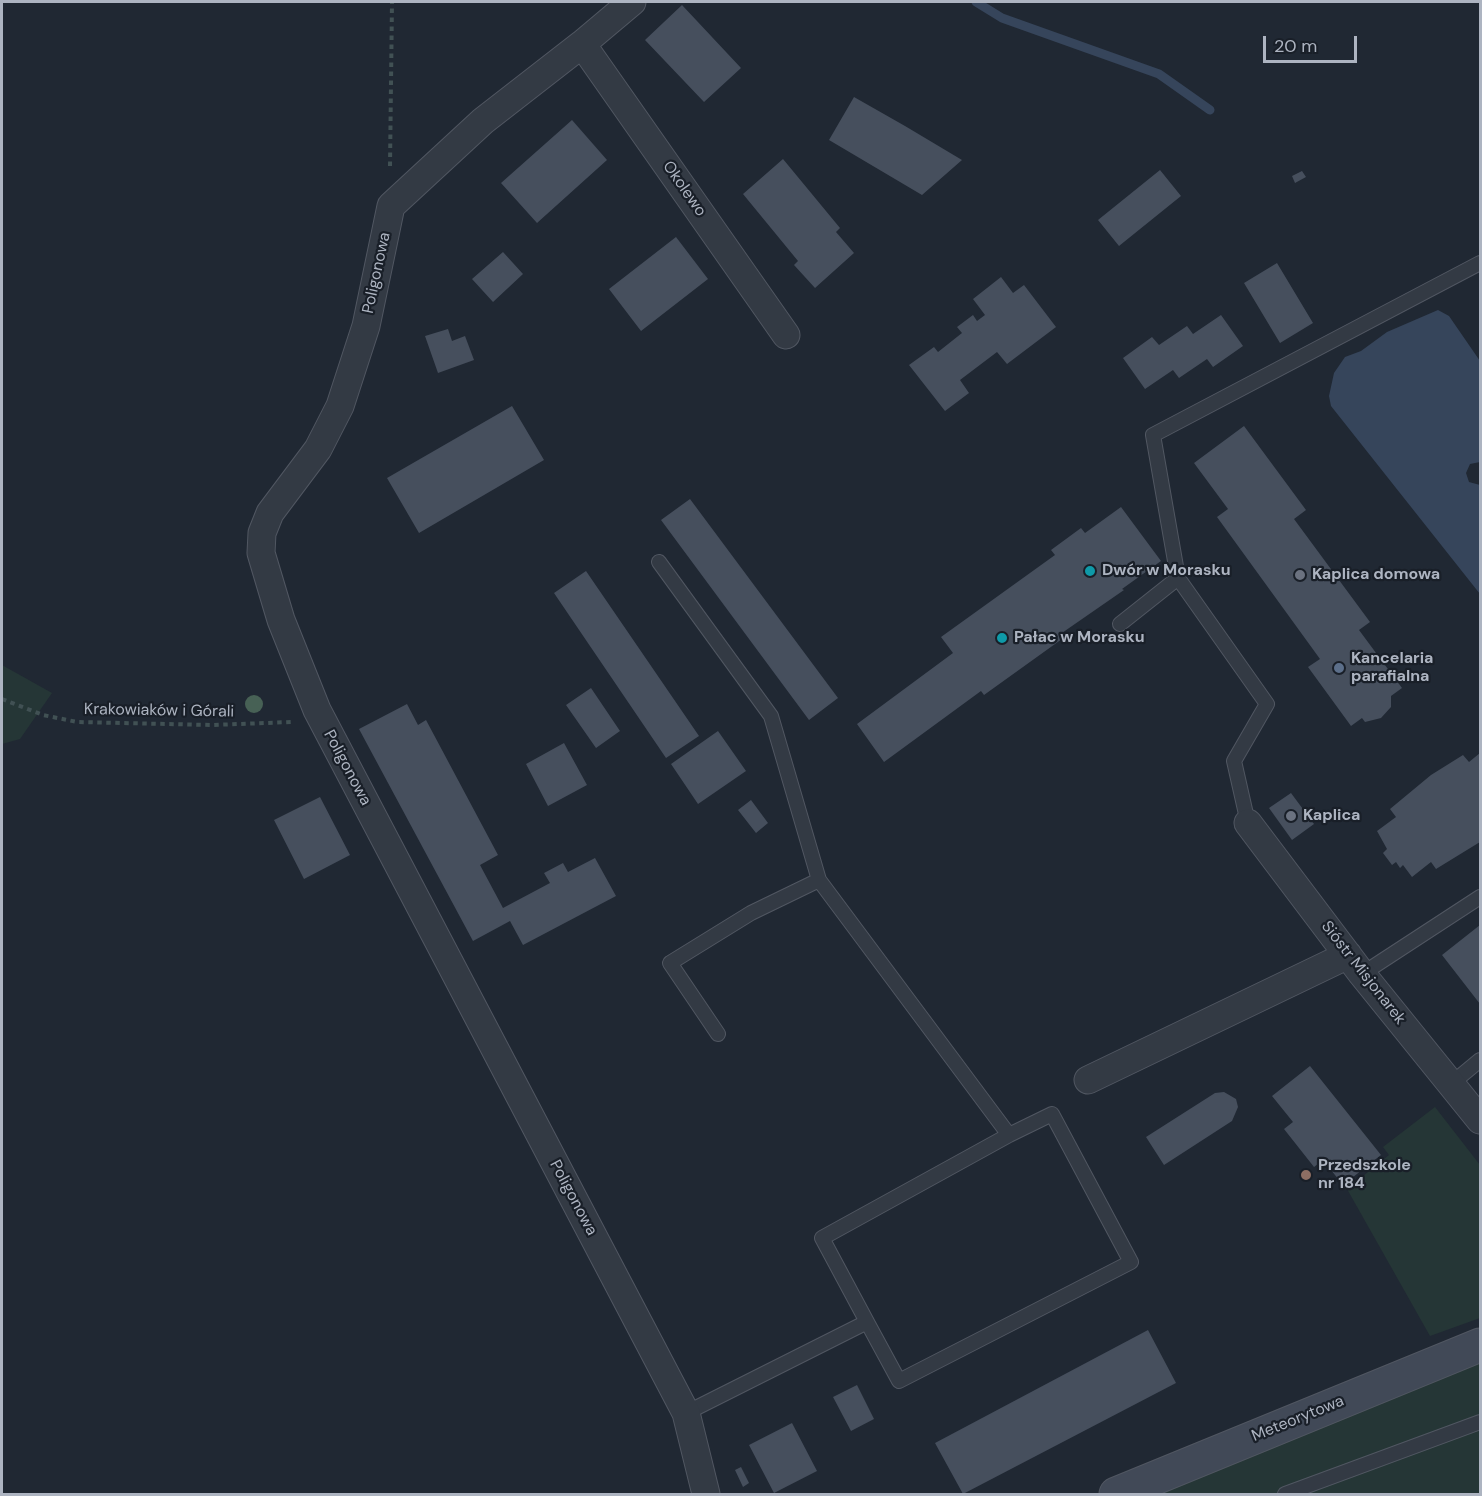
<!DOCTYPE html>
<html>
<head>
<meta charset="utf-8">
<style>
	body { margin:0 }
	#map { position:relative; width:1482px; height:1496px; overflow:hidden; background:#202833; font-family:"DM Sans",sans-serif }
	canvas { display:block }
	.frame { position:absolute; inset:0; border:3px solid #adb4c1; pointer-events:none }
	.scale { position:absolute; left:1263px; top:36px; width:94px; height:27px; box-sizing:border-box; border:3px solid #adb4c1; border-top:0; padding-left:8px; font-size:18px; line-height:21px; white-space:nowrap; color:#adb4c1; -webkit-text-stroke:4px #191f28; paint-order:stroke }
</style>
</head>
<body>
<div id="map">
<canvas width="1482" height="1496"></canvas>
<div class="frame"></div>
<div class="scale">20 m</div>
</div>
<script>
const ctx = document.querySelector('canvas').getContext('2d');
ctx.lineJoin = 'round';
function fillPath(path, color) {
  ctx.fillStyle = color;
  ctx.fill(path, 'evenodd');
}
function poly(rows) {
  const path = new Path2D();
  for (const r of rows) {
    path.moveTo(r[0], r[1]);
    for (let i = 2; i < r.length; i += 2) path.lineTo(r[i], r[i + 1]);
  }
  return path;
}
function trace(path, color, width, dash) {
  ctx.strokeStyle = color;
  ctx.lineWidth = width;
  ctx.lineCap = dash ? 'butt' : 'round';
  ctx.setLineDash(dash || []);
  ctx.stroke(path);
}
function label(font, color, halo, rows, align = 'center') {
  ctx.font = font + ' "DM Sans",sans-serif';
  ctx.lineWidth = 4.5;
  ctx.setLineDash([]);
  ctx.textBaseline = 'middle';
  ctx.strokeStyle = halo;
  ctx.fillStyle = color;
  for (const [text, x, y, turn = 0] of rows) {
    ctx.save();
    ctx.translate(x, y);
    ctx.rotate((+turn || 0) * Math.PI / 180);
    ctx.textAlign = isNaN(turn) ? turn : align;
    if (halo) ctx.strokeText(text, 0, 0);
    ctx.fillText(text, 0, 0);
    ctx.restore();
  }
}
fillPath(poly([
	[2,665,52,693,20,739,2,744],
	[1435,1107,1480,1165,1480,1318,1430,1336,1347,1189,1389,1155,1383,1147],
	[1480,1362,1480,1494,1154,1494]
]), '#253636');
fillPath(poly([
	[1438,310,1449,316,1480,361,1480,462,1470,464,1466,473,1469,482,1480,485,1480,594,1331,406,1329,396,1334,373,1345,357,1361,351,1387,332]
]), '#36455b');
trace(poly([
	[976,2,1002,18,1159,74,1210,110]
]), '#36455b', 9);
fillPath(poly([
	[682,5,741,68,704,102,645,40],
	[854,97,905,126,962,160,922,195,829,140],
	[572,120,607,160,537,223,501,183],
	[783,159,840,228,836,232,854,253,815,288,794,265,798,261,743,194],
	[1160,170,1181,196,1119,246,1098,220],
	[1302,171,1306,177,1295,183,1292,176],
	[676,237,708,279,641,331,609,289],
	[503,252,523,274,493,302,472,279],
	[1277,263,1313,323,1280,343,1244,283],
	[1001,277,1013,293,1024,285,1056,327,1007,364,997,352,960,380,969,393,945,411,909,365,934,347,938,352,962,333,957,327,973,315,977,321,985,315,973,299],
	[1221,315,1243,346,1213,367,1207,359,1179,378,1173,370,1145,389,1123,358,1152,337,1159,345,1187,326,1193,334],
	[448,329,452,341,465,336,474,360,438,373,425,336],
	[512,406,544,460,419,533,387,478],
	[1244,426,1306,510,1294,519,1370,622,1359,630,1402,688,1391,696,1391,707,1381,718,1365,722,1362,718,1351,726,1308,667,1320,659,1217,517,1228,509,1194,463],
	[690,499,838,698,809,720,661,520],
	[1121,507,1161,561,1122,589,1124,590,1059,635,1062,639,984,695,981,691,884,762,857,724,953,653,941,637,1055,555,1051,550,1081,528,1085,533],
	[586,571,699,736,666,758,554,593],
	[591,688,620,731,596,748,566,705],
	[407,704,418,725,426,720,498,855,480,865,503,908,550,883,544,873,563,863,568,872,595,858,616,896,523,945,510,921,473,941,359,729],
	[718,731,746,771,698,804,671,764],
	[564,743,587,785,548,806,526,764],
	[1480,753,1480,842,1436,869,1431,862,1412,877,1403,865,1400,868,1396,862,1392,865,1383,853,1387,849,1377,831,1396,817,1390,809,1431,775,1463,755,1469,762],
	[1291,793,1314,824,1292,840,1269,808],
	[320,797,350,855,304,879,274,820],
	[751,800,768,823,756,833,738,810],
	[1480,925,1480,1004,1442,955],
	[1310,1066,1381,1155,1343,1185,1323,1160,1314,1167,1284,1129,1293,1122,1272,1096],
	[1224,1092,1236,1099,1238,1107,1232,1121,1164,1165,1146,1137,1215,1093],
	[1148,1330,1176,1383,963,1494,935,1443],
	[857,1385,874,1419,851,1431,833,1397],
	[792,1423,817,1471,774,1493,749,1445],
	[741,1467,749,1483,743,1487,735,1470]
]), '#464f5d');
const lane = poly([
	[659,562,771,716,819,880,1009,1135,1052,1114,1131,1262,899,1381,867,1322,686,1413],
	[1178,578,1153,435,1480,263],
	[1120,624,1178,578,1267,704,1234,761,1248,823],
	[1362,974,1480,897],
	[718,1034,670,963,751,913,819,880],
	[1451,1084,1480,1060],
	[867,1322,822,1238,1009,1135],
	[1285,1494,1480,1422]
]);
const street = poly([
	[632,2,582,44,483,121,391,206,366,326,340,406,318,449,270,513,262,533,261,553,281,620,317,710,686,1413,706,1494],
	[582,44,786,335],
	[1248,823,1362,974,1480,1120],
	[1088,1080,1348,955]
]);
const secondary = poly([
	[1116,1494,1480,1345]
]);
trace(lane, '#515762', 16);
trace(street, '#515762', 29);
trace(secondary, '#515762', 35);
trace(poly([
	[390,166,392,2],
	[2,699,43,715,77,722,213,725,291,722]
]), '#415154', 4, [4.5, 4.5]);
trace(lane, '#333a44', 14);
trace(street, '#333a44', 27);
trace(secondary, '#414957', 33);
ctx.fillStyle = '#476155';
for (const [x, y] of [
	[254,704]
]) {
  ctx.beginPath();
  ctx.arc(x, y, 9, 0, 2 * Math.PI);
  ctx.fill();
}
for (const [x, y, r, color] of [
	[1090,571,6,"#0f9aa8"],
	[1300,575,6,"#6b7280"],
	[1002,638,6,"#0f9aa8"],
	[1339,668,6,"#5c6f8a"],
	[1291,816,6,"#6b7280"],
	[1306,1175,6,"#8d6e63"]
]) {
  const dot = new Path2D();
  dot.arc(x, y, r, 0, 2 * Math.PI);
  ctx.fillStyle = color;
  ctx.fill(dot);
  trace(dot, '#191f28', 2);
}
label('16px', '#adb4c1', '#191f28', [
	["Okolewo",684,189,55],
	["Poligonowa",377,273,-78],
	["Krakowiaków i Górali",159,711,1],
	["Poligonowa",347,768,62],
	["Sióstr Misjonarek",1363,973,52],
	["Poligonowa",573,1198,62],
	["Meteorytowa",1298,1419,-22]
]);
label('bold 16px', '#adb4c1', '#191f28', [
	["Dwór w Morasku",1102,571],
	["Kaplica domowa",1312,575],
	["Pałac w Morasku",1014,638],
	["Kancelaria",1351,659],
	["parafialna",1351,677],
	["Kaplica",1303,816],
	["Przedszkole",1318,1166],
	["nr 184",1318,1184]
], 'left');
</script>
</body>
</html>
